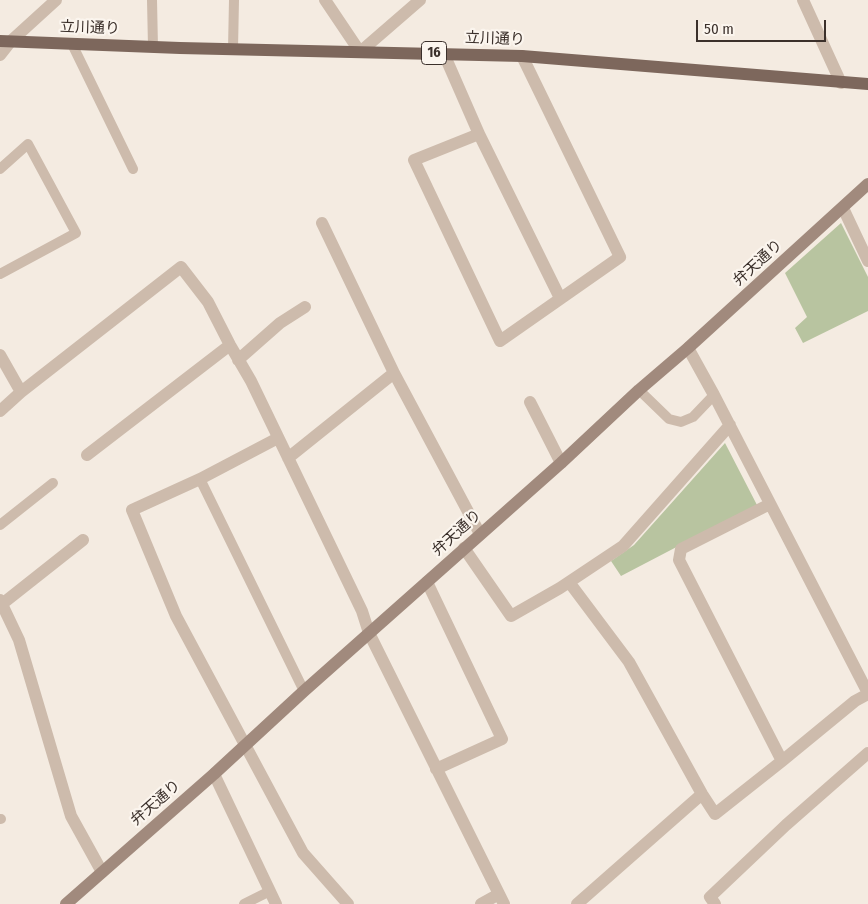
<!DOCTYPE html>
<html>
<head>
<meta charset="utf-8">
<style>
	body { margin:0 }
	#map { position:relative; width:868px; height:904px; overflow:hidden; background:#f4ebe1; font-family:"Fira Sans Condensed",sans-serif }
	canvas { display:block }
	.scale { position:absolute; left:696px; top:20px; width:130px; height:22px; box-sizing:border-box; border:2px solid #3b302b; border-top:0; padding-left:6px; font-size:15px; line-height:18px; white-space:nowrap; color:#3b302b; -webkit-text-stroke:4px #fbf5ee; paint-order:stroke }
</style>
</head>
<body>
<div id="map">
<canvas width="868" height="904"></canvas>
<div class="scale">50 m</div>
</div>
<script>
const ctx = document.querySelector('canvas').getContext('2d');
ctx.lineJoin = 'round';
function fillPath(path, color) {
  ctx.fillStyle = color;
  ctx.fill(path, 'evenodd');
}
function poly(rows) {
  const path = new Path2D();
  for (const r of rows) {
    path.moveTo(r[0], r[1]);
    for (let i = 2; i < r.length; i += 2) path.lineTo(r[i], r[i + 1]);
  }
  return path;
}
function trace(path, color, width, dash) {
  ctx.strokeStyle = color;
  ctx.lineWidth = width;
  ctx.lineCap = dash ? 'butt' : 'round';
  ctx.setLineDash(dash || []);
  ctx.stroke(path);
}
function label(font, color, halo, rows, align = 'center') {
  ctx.font = font + ' "Fira Sans Condensed","Noto Sans JP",sans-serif';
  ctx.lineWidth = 4.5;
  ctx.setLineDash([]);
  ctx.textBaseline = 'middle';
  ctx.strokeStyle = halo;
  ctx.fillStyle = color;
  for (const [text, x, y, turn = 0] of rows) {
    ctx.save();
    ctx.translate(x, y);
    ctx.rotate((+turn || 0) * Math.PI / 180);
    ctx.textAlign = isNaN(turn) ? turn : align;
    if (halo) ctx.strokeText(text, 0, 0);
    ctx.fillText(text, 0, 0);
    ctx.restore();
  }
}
fillPath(poly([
	[841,223,868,277,868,311,803,343,795,328,807,317,785,273],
	[725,443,757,505,621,576,611,561,634,545]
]), '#b8c4a0');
trace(poly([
	[152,0,153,47],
	[72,44,133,169],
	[233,49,234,0],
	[0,169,28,144,76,233,0,274],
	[639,390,669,419,681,422,693,417,714,395],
	[200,479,304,691],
	[0,525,53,483],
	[0,819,1,819],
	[244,904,270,891]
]), '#cdbbac', 10);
trace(poly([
	[325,0,360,52,420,0],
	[803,0,841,83],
	[444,54,479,134,560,298],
	[0,55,11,41,56,0],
	[479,134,414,160,500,341,620,257,522,56],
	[843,208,868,261],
	[322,223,394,373],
	[688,348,714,395,868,693],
	[0,355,21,392],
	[238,360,280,323,305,307],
	[530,402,561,463],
	[0,411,21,392,181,267,208,302,230,345,251,381,362,611,369,633,504,904],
	[278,438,200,479,132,510,176,616,303,853,348,904],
	[87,455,230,345],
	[288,458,394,373,480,534],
	[770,504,681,549,679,560,782,761],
	[464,548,511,616,560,588,623,546,730,425],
	[427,582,502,739,436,769],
	[569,582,629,662,702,794,715,814,782,761,855,701,868,694],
	[0,600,19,640,71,816,102,872],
	[2,604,83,540],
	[214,774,276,904],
	[481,904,499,894],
	[577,904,702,794],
	[715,904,710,897,786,825,868,753]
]), '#cdbbac', 12);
trace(poly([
	[66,904,214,774,304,691,561,463,639,390,688,348,868,184]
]), '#a18a7d', 12);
trace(poly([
	[0,41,180,48,522,56,868,84]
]), '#7d675c', 12);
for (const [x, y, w] of [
	[434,53,25]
]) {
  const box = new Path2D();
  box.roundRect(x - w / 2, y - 11.5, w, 23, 4);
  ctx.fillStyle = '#fbf5ee';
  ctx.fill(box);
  trace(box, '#3b302b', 1);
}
label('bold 14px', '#3b302b', null, [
	["16",434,53]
]);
label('15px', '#3b302b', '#fbf5ee', [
	["立川通り",90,28,2],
	["立川通り",495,39,2],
	["弁天通り",758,263,-42],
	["弁天通り",457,533,-42],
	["弁天通り",156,803,-41]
]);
</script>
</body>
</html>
